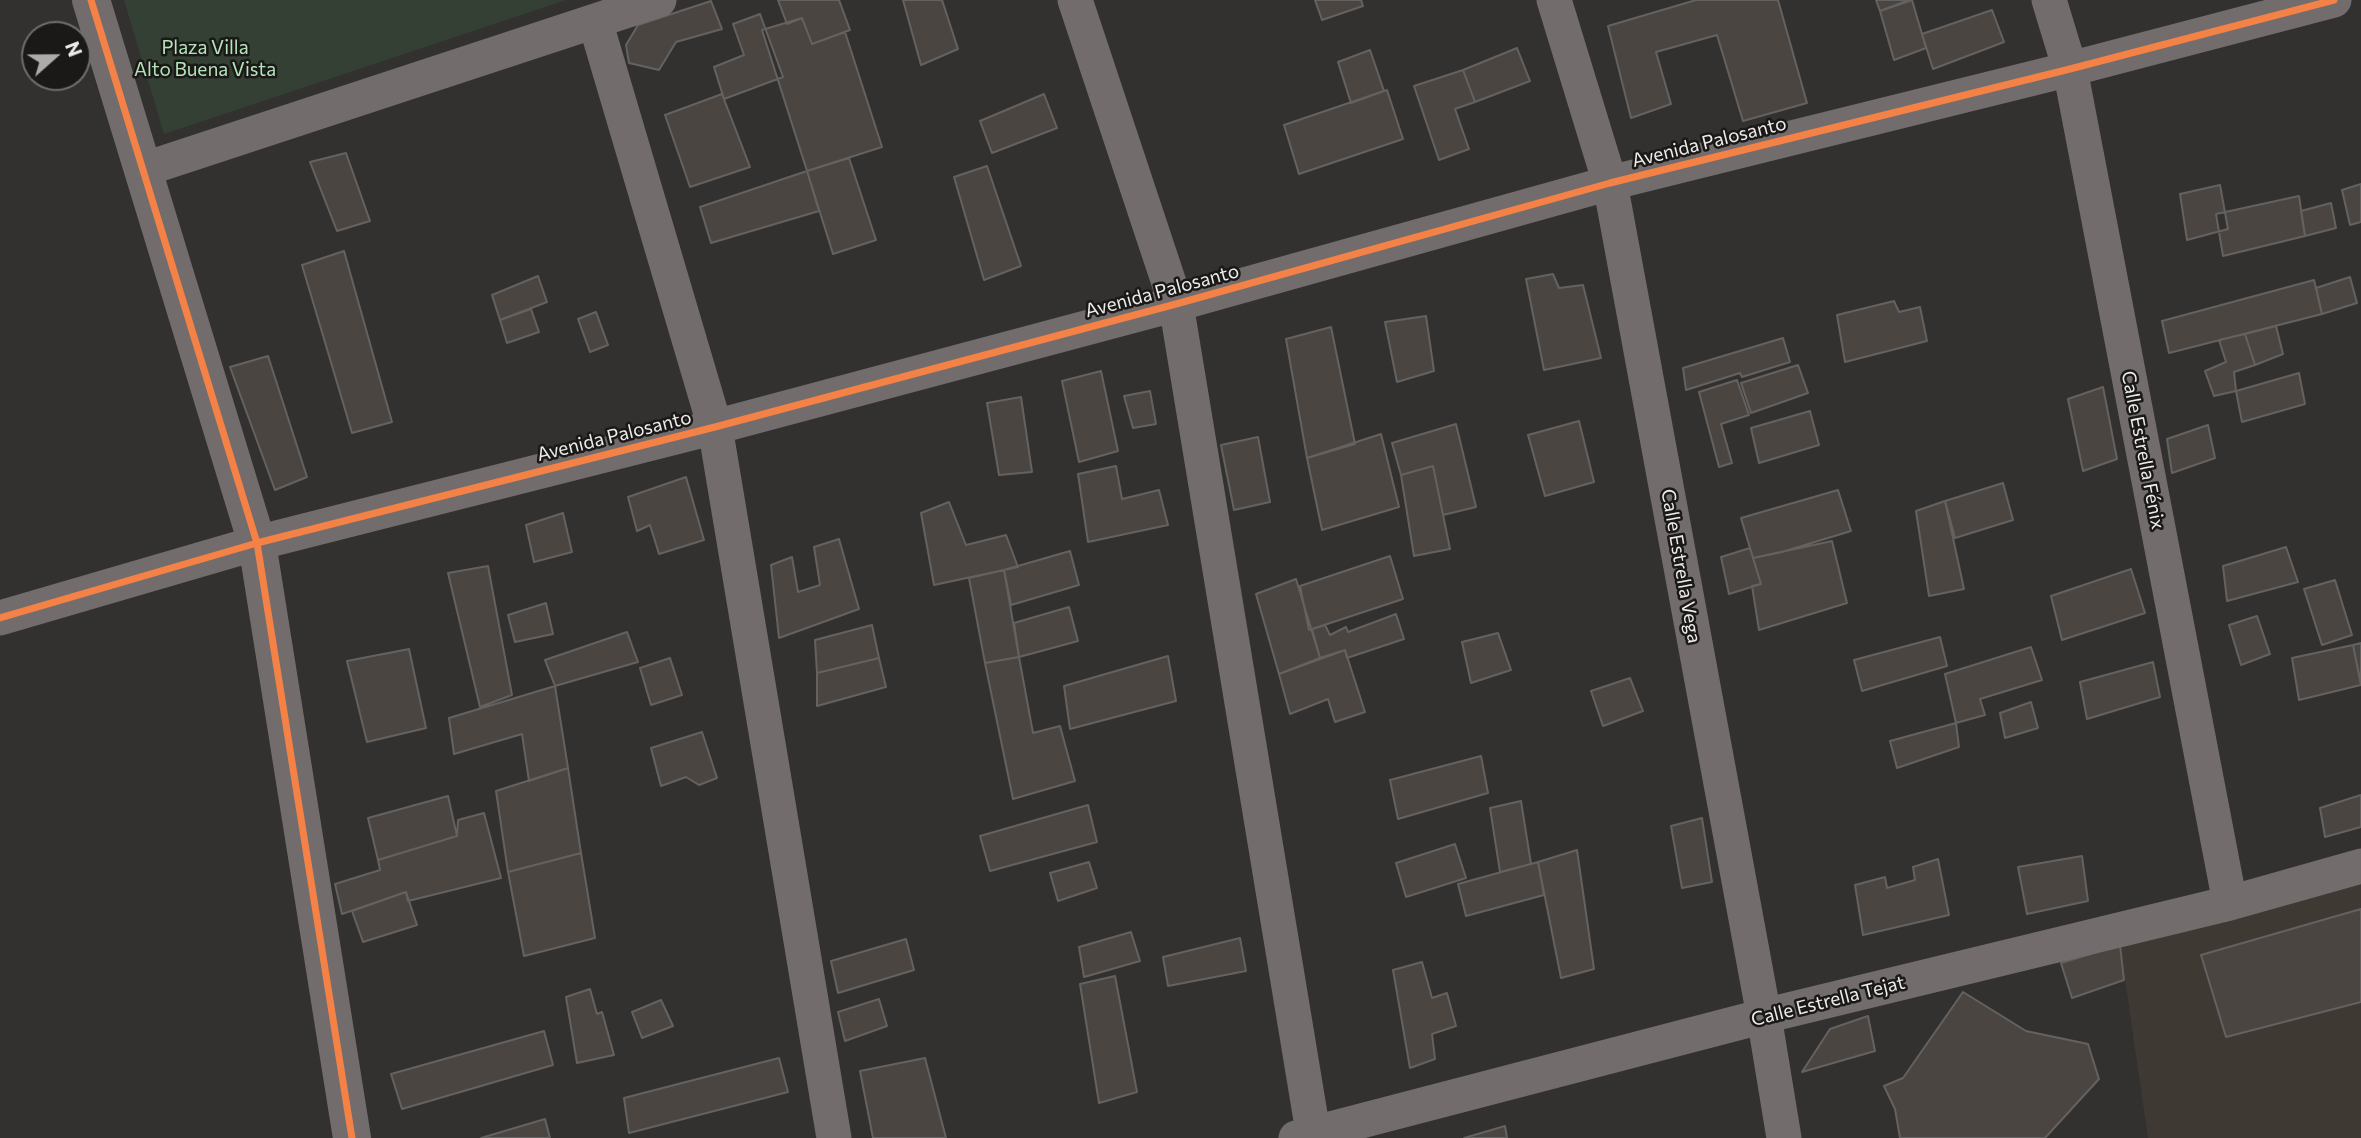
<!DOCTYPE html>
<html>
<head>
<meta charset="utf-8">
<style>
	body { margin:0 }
	#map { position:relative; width:2361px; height:1138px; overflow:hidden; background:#32312f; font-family:Commissioner,sans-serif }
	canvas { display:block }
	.north { position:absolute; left:21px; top:21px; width:70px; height:70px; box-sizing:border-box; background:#1a1918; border:2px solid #6e6d6c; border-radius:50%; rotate:69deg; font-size:19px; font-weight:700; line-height:28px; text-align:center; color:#edecea }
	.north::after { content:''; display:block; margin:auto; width:24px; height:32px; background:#acaba9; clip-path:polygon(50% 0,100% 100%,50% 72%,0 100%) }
</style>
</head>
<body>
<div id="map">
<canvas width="2361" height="1138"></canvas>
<div class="north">N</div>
</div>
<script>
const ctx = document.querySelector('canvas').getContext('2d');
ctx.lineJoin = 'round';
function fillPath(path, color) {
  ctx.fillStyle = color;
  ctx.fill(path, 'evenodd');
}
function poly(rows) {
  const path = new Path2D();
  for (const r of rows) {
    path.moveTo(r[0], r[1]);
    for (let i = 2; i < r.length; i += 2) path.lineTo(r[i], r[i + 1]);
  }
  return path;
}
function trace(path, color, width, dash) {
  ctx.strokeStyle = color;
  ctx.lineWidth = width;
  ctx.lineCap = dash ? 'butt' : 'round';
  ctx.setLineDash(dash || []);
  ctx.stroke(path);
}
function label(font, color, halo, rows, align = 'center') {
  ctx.font = font + ' Commissioner,sans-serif';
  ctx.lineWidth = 5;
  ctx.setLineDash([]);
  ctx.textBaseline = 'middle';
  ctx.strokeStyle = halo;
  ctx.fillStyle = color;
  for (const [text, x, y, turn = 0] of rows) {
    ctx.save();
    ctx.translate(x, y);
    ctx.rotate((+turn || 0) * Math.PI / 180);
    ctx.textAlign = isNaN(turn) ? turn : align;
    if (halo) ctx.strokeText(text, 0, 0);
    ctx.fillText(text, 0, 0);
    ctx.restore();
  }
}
fillPath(poly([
	[2361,884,2361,1138,2148,1138,2120,945]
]), '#3e3932');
fillPath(poly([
	[124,0,566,0,164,134]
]), '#344034');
const building = poly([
	[778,0,839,0,850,30,812,44,802,18,787,24,778,0],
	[903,0,942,0,958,49,921,65,903,0],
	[1315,0,1361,0,1363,6,1322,20,1315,0],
	[1696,0,1778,0,1807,103,1743,121,1717,35,1656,52,1671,104,1631,118,1608,26,1696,0],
	[1876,0,1909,0,1880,11,1876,0],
	[1912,0,1926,48,1894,60,1880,11,1912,0],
	[711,1,722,29,676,42,659,70,629,63,626,45,638,25,711,1],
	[1992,10,2004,42,1933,69,1922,34,1992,10],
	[760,14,783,77,724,99,714,67,744,55,733,24,760,14],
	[802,18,812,44,845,32,882,147,807,171,762,30,802,18],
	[1517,48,1530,81,1475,102,1463,70,1517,48],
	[1370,50,1384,91,1351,103,1338,62,1370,50],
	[1463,70,1475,102,1455,109,1469,149,1439,160,1414,86,1463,70],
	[1387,90,1403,139,1299,174,1284,125,1387,90],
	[722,94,750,167,690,187,665,115,722,94],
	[1044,94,1057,128,992,153,980,121,1044,94],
	[346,153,370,221,337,231,310,162,346,153],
	[849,158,876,240,833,254,807,171,849,158],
	[987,166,1021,266,984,280,954,177,987,166],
	[807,171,819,211,711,243,700,207,807,171],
	[2361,184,2361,222,2350,225,2342,190,2361,184],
	[2220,185,2228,229,2187,240,2180,194,2220,185],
	[2299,196,2305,236,2223,256,2216,214,2299,196],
	[2331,203,2336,228,2305,236,2301,211,2331,203],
	[344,251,392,422,352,433,302,265,344,251],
	[1553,274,1559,288,1583,285,1601,358,1544,370,1526,279,1553,274],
	[538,276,547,302,500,320,492,295,538,276],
	[2350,277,2357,303,2322,314,2316,288,2350,277],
	[2314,280,2322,314,2169,353,2162,321,2314,280],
	[1894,301,1899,312,1920,307,1927,341,1845,362,1837,315,1894,301],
	[531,309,539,332,507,343,500,320,531,309],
	[596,312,608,345,590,352,578,319,596,312],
	[1426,316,1434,371,1397,382,1385,322,1426,316],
	[2276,326,2283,354,2255,365,2245,334,2276,326],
	[1331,327,1355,444,1307,458,1286,339,1331,327],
	[2245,334,2255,365,2234,372,2236,391,2214,396,2205,371,2226,362,2219,340,2245,334],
	[1783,338,1790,362,1742,377,1740,373,1686,390,1683,368,1783,338],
	[268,356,307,477,275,490,230,367,268,356],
	[1798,365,1808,393,1751,413,1741,383,1798,365],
	[1101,371,1118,451,1079,462,1062,381,1101,371],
	[2299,373,2305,404,2242,422,2236,391,2299,373],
	[1737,380,1749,415,1721,424,1732,463,1719,467,1699,392,1737,380],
	[2103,387,2117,459,2083,471,2068,399,2103,387],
	[1150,391,1156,424,1133,428,1124,396,1150,391],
	[1021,397,1032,472,999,475,987,403,1021,397],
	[1810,411,1819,445,1759,463,1751,428,1810,411],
	[1579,421,1594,482,1545,496,1528,435,1579,421],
	[1456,424,1476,507,1443,515,1433,466,1401,475,1392,443,1456,424],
	[2208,425,2215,458,2172,473,2167,439,2208,425],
	[1381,434,1399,507,1322,530,1307,458,1381,434],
	[1258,437,1270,502,1234,510,1221,445,1258,437],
	[1116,466,1122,499,1159,490,1168,525,1088,542,1078,474,1116,466],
	[1433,466,1450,549,1414,556,1401,475,1433,466],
	[686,477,704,540,659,554,650,525,637,531,628,497,686,477],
	[2003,483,2013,520,1955,538,1945,501,2003,483],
	[1838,490,1851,531,1782,552,1753,558,1741,518,1838,490],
	[1945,501,1964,589,1929,596,1916,511,1945,501],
	[949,502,966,545,1006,535,1018,567,934,585,921,513,949,502],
	[563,513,572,552,534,562,526,525,563,513],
	[839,539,859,609,779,638,771,565,792,557,798,592,820,585,814,547,839,539],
	[1832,541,1847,603,1759,630,1752,586,1761,584,1753,558,1832,541],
	[2286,547,2298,582,2227,601,2223,566,2286,547],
	[1750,548,1761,584,1729,594,1721,557,1750,548],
	[1070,551,1079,585,1011,605,1004,570,1070,551],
	[1390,556,1403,599,1309,630,1300,586,1390,556],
	[488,566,512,695,480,707,448,573,488,566],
	[2131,569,2145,613,2062,640,2051,596,2131,569],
	[1004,570,1019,657,985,663,969,578,1004,570],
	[1296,579,1320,658,1279,674,1256,594,1296,579],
	[2335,580,2352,635,2322,645,2304,589,2335,580],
	[546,603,553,634,515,642,508,615,546,603],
	[1069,607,1078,641,1019,657,1014,623,1069,607],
	[1396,614,1404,639,1347,658,1345,650,1320,658,1312,629,1325,625,1330,635,1346,627,1348,632,1396,614],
	[2257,616,2270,654,2241,665,2229,625,2257,616],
	[872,625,879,658,817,673,815,640,872,625],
	[627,632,638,662,555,686,545,660,627,632],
	[1498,633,1511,670,1471,683,1462,642,1498,633],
	[1940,637,1947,666,1862,691,1854,660,1940,637],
	[2361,643,2361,684,2353,645,2361,643],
	[2353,645,2361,685,2299,700,2292,658,2353,645],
	[2031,647,2042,680,1980,699,1985,715,1956,723,1945,674,2031,647],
	[409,649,426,728,367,742,347,661,409,649],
	[1345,650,1365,712,1335,722,1328,699,1290,714,1279,674,1345,650],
	[1168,656,1176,701,1070,729,1064,686,1168,656],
	[1019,657,1033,733,1060,726,1075,781,1013,799,985,663,1019,657],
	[670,658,682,695,651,705,640,668,670,658],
	[879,658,886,687,817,706,817,673,879,658],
	[2153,662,2160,697,2087,719,2080,682,2153,662],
	[1630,678,1643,711,1603,726,1591,691,1630,678],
	[555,686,568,768,529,781,522,734,454,754,449,718,555,686],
	[2031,702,2038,728,2005,738,2000,713,2031,702],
	[1956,723,1959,747,1897,768,1890,741,1956,723],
	[702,732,717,778,699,785,686,777,661,786,651,748,702,732],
	[1481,756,1488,793,1398,819,1390,780,1481,756],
	[568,768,581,853,508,872,496,791,568,768],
	[2361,795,2361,827,2325,837,2320,808,2361,795],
	[448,796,457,836,378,860,368,818,448,796],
	[1521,801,1531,864,1500,872,1490,808,1521,801],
	[1088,805,1097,842,990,871,980,836,1088,805],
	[484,813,501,878,408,901,406,892,342,914,335,884,380,870,378,860,457,836,458,820,484,813],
	[1702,818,1712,882,1682,888,1671,826,1702,818],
	[1455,844,1466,878,1406,897,1396,863,1455,844],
	[1577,850,1594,969,1561,978,1538,862,1577,850],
	[581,853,595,938,524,956,508,872,581,853],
	[2082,856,2088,901,2027,914,2018,867,2082,856],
	[1938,859,1949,915,1863,935,1855,885,1885,877,1887,888,1915,880,1913,867,1938,859],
	[1089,862,1097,888,1058,901,1050,873,1089,862],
	[1538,862,1544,895,1466,916,1458,884,1538,862],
	[406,892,417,925,363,942,352,911,406,892],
	[2361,909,2361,1002,2226,1037,2201,955,2361,909],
	[1131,932,1140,961,1084,977,1079,947,1131,932],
	[1240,938,1246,971,1168,986,1163,957,1240,938],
	[906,939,914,970,838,993,831,961,906,939],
	[2120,945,2124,980,2072,998,2061,963,2120,945],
	[1422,962,1432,998,1447,993,1456,1026,1432,1034,1435,1059,1410,1068,1393,970,1422,962],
	[1115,976,1137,1092,1099,1103,1080,984,1115,976],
	[590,989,597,1014,602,1012,614,1055,577,1063,566,997,590,989],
	[1963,992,2026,1031,2088,1044,2099,1079,2045,1138,1900,1138,1895,1109,1884,1086,1903,1078,1963,992],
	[879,999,887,1026,845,1041,838,1012,879,999],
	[661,1000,673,1026,642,1038,632,1012,661,1000],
	[1868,1016,1875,1051,1802,1072,1830,1029,1868,1016],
	[544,1031,553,1065,402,1109,391,1074,544,1031],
	[779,1058,788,1092,629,1133,624,1098,779,1058],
	[925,1058,946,1138,873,1138,860,1071,925,1058],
	[545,1119,550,1138,481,1138,545,1119],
	[1505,1126,1507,1138,1464,1138,1505,1126]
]);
fillPath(building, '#4a4541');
trace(building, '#646261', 2);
trace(poly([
	[1075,0,1176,304,1314,1138],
	[1554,0,1610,183,1764,1016,1784,1138],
	[2049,0,2070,69,2230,903],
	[595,21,715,427,834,1138],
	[142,170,659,0],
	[0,618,257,543,715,427,1176,304,1610,183,2070,69,2334,0],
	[1296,1138,1764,1016,2230,903,2361,866]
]), '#726c6d', 35);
trace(poly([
	[91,0,257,543,352,1138]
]), '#726c6d', 38);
trace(poly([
	[91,0,257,543,352,1138],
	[0,618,257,543,715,427,1176,304,1610,183,2070,69,2334,0]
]), '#f48246', 7);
label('19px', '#b5e3b9', '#1a1918', [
	["Plaza Villa",205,48],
	["Alto Buena Vista",205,70]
]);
label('19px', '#edecea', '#1a1918', [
	["Avenida Palosanto",1709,142,-14],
	["Avenida Palosanto",1162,291,-15],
	["Avenida Palosanto",614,436,-14],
	["Calle Estrella Fénix",2143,450,79],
	["Calle Estrella Vega",1681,566,80],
	["Calle Estrella Tejat",1828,1001,-14]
]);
</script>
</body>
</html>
